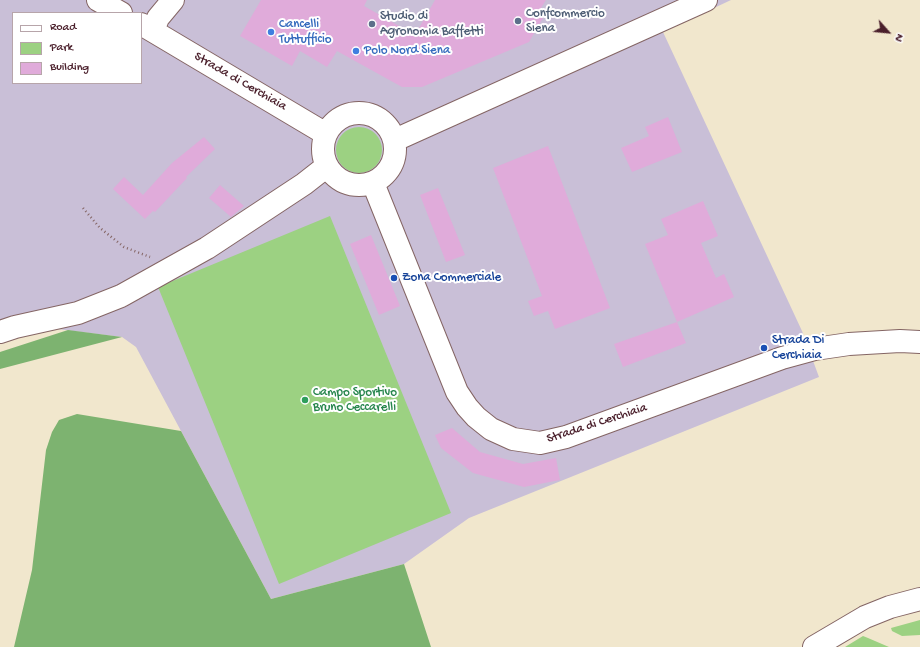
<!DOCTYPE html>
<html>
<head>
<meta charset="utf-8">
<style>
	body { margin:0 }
	#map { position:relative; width:920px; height:647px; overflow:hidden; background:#f1e7cd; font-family:"Gochi Hand",sans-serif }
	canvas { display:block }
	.legend { position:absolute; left:12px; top:12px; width:130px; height:72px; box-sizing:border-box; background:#fff; border:1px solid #b7a5aa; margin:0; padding:5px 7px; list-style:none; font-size:12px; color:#4a1f2b }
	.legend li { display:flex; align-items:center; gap:8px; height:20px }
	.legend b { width:20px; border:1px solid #b7a5aa }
	.north { position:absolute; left:868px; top:12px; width:40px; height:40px; -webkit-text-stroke:3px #fff; paint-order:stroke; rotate:117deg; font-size:11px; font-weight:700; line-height:16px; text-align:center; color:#4a1f2b }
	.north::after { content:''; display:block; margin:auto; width:14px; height:18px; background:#4a1f2b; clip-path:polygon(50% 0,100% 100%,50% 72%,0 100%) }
</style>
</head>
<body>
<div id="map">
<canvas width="920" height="647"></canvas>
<ul class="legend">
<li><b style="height:5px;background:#fff"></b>Road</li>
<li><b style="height:11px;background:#9cd182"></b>Park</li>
<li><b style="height:11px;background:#e0abda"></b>Building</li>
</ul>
<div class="north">N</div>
</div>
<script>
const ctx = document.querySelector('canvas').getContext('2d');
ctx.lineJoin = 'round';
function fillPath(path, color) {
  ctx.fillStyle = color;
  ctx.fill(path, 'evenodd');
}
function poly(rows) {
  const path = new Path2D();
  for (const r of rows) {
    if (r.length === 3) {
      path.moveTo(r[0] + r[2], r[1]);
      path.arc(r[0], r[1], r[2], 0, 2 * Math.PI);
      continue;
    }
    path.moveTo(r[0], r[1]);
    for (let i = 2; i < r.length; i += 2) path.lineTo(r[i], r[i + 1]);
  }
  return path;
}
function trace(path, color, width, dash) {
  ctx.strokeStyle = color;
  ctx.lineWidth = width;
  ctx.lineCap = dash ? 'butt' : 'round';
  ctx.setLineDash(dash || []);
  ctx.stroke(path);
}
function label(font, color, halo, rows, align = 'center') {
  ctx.font = font + ' "Gochi Hand",sans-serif';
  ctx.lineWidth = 4;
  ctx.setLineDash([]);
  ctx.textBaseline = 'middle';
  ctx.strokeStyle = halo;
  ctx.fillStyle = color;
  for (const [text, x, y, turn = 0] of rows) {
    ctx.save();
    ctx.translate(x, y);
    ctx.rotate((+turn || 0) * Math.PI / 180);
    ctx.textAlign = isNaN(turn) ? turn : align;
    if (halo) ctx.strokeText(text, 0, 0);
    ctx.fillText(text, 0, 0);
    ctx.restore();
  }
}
fillPath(poly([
	[0,0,731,0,663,32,802,331,819,377,469,518,404,564,271,599,136,347,122,337,0,322],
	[13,13,141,13,141,83,13,83]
]), '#c9bfd7');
fillPath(poly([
	[359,150,23],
	[330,216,451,513,279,584,158,287],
	[920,620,920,635,902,636,892,631,891,628],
	[863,636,868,638,889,647,845,647]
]), '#9cd182');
fillPath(poly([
	[68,330,122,337,0,369,0,352],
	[77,414,181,431,271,599,404,564,431,647,14,647,32,570,46,450,52,432,59,420]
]), '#7db370');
fillPath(poly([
	[261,0,367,0,364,6,415,35,435,0,546,0,541,8,547,11,529,42,422,87,402,87,337,51,327,67,300,51,292,66,240,36],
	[668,117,682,152,632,172,621,148,649,136,645,127],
	[204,137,215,149,186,177,187,178,155,212,153,211,145,219,113,189,124,177,143,195,172,163],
	[548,146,610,308,555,329,548,311,534,316,528,301,542,296,493,168],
	[220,185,244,206,231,217,209,198],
	[438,188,465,255,446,262,420,195],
	[703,201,718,236,701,243,716,278,724,274,734,297,677,322,645,244,668,235,661,219],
	[371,235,400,306,379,315,350,244],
	[677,322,686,343,623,367,614,344],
	[452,428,480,452,523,464,556,458,560,480,524,487,473,473,441,448,435,435]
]), '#e0abda');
const minor = poly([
	[98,0,121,13],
	[141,24,326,134],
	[153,31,158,18,173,0],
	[359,149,36],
	[395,140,706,0],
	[373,183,457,392,467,407,476,417,491,429,513,439,540,443,566,437,782,358,815,349,849,344,900,341,920,342],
	[0,332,15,327,78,313,121,296,207,248,304,184,327,166]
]);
const major = poly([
	[814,647,865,617,890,607,920,599]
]);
trace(minor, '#846564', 24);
trace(major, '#846564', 24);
trace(poly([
	[83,208,100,228,124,247,150,257]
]), '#846564', 2.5, [1, 3]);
trace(minor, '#fff', 22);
trace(major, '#fff', 22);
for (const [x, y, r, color] of [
	[518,21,4,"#5c6f8a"],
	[372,24,4,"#5c6f8a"],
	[271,32,4,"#3f7fe0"],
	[356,51,4,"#3f7fe0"],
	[394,278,4,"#1a4fb4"],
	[764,348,4,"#1a4fb4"],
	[305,400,4,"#2e9e5b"]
]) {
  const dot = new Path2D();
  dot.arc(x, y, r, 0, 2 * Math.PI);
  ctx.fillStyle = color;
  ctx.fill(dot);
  trace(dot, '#fff', 1.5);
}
label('13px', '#4e5e75', '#fff', [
	["Confcommercio",526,14],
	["Siena",526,29],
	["Studio di",380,17],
	["Agronomia Baffetti",380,32]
], 'left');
label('13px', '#366cbe', '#fff', [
	["Cancelli",279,25],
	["Tuttufficio",279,40],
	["Polo Nord Siena",364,51]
], 'left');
label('13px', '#4a1f2b', '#fff', [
	["Strada di Cerchiaia",240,82,30],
	["Strada di Cerchiaia",597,424,-18]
]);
label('13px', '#164399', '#fff', [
	["Zona Commerciale",402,278],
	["Strada Di",772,341],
	["Cerchiaia",772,356]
], 'left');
label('13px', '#27864d', '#fff', [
	["Campo Sportivo",313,393],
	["Bruno Ceccarelli",313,408]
], 'left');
</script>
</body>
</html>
